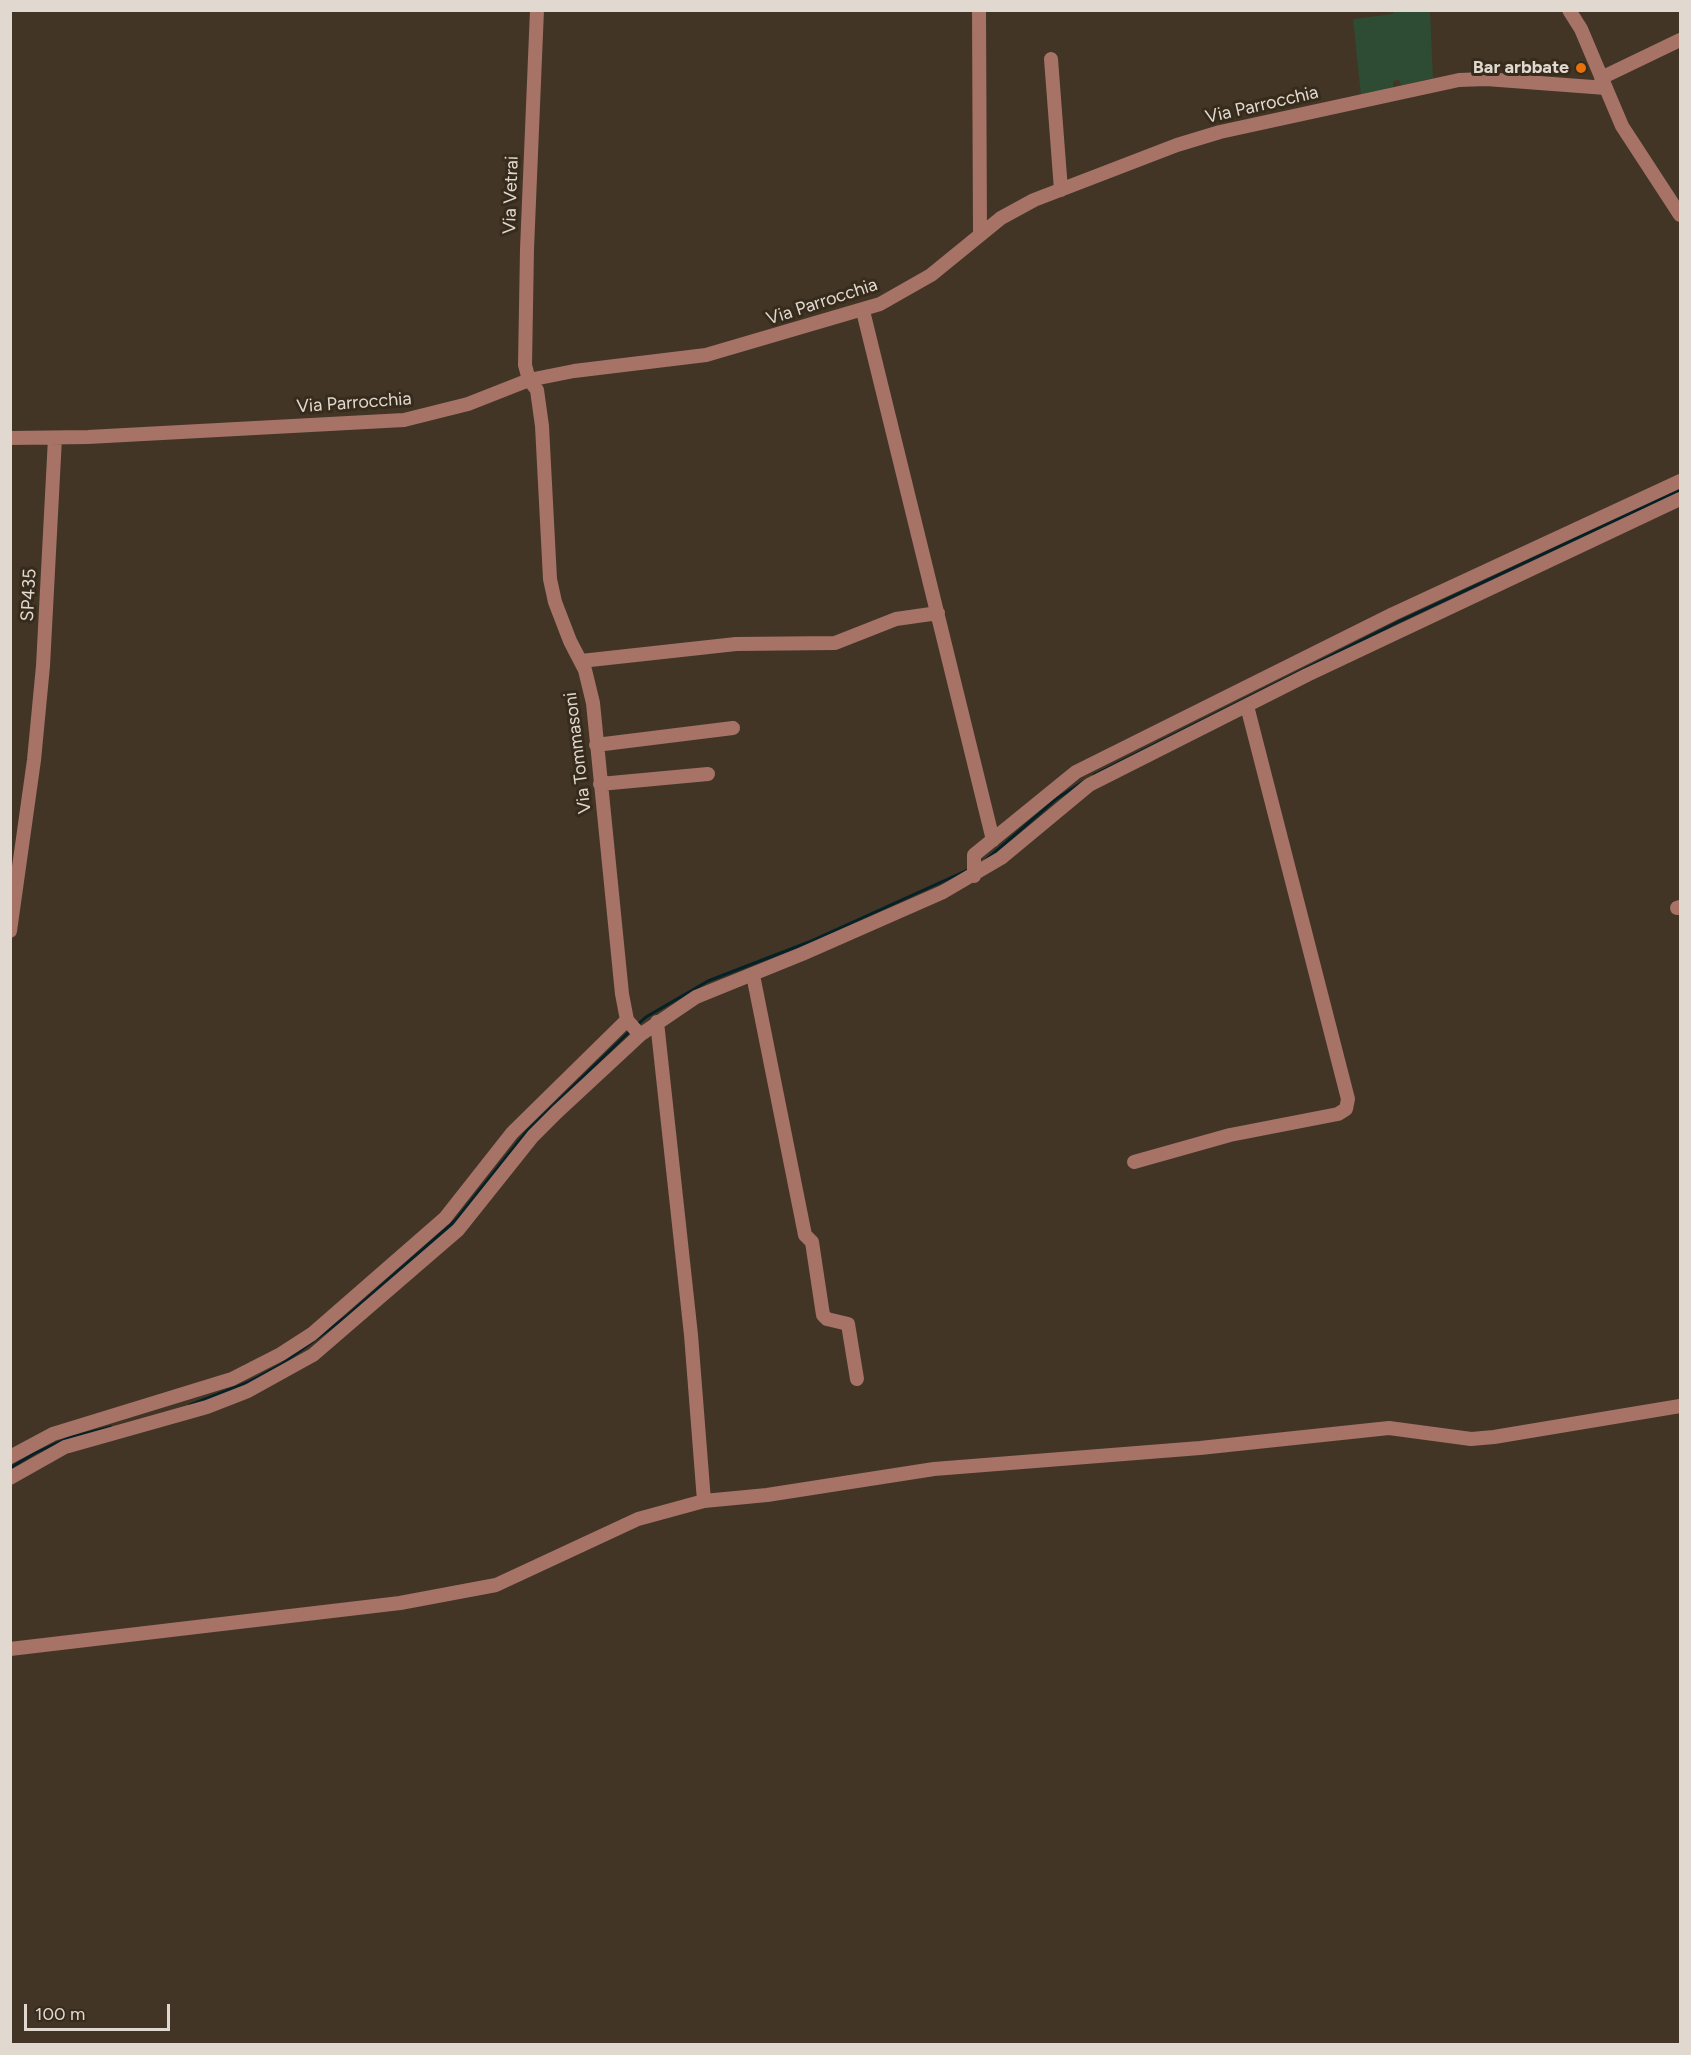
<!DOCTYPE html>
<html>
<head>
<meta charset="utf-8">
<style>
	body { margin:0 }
	#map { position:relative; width:1691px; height:2055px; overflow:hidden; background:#423526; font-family:Figtree,sans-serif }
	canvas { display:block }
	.frame { position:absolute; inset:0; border:12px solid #e1d9d0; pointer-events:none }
	.scale { position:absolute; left:24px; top:2004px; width:146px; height:27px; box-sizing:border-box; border:3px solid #e1d9d0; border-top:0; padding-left:8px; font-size:18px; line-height:21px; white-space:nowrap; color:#e1d9d0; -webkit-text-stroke:4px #372b1c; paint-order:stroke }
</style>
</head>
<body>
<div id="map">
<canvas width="1691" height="2055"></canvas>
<div class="frame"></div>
<div class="scale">100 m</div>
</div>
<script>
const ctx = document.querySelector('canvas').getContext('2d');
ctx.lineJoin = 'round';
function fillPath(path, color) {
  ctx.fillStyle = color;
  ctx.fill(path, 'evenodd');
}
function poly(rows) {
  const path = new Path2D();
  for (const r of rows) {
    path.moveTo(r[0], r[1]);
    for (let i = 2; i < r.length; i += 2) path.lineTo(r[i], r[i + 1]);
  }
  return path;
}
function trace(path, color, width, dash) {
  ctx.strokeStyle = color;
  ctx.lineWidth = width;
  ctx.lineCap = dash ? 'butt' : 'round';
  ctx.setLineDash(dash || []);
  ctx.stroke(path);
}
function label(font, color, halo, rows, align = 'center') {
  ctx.font = font + ' Figtree,sans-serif';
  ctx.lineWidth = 6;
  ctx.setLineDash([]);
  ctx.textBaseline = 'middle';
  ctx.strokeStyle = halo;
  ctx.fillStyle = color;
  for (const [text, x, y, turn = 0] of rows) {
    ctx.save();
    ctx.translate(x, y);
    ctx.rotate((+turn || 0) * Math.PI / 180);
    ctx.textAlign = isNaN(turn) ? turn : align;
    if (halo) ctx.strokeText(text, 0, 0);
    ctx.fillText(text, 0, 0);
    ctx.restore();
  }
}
fillPath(poly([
	[1393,11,1430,11,1433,78,1401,86,1399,80,1393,81,1393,87,1361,96,1353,19,1393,14]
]), '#2d4c33');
trace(poly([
	[1094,775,1398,622,1680,490],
	[986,860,1056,799,1086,780],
	[637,1025,646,1017,708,981,809,942,970,869],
	[190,1405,249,1382,282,1364,347,1316,455,1221,527,1131,630,1031],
	[10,1468,35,1453,68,1438,111,1427]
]), '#042127', 3);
trace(poly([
	[537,10,527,249,525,365,529,380,537,390,542,426,550,579,555,602,570,641,585,670,593,703,622,994,627,1020,640,1035],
	[979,10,980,233],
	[1569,10,1581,29,1622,126,1680,215],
	[1051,59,1061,190],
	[1601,78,1680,40],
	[863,311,993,840],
	[10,438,88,437,404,420,468,404,529,380,574,371,706,355,880,304,931,275,1001,218,1034,200,1177,145,1220,132,1459,80,1486,79,1606,88],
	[581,661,736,644,835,643,896,619,938,613],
	[596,745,733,728],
	[600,784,708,774],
	[974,876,974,855,1076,772,1393,614,1680,481],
	[1677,908,1680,907],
	[10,931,34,760,43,666,55,438],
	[753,975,805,1235,812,1242,823,1315,827,1319,848,1324,857,1379],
	[657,1022,691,1335,704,1501],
	[1134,1162,1230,1135,1338,1114,1346,1109,1348,1099,1247,706],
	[10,1457,53,1434,232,1379,281,1354,312,1334,445,1218,512,1133,627,1020],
	[10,1478,65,1447,207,1407,248,1391,313,1355,458,1230,533,1136,557,1112,640,1035,696,997,802,954,943,892,1001,858,1089,785,1307,675,1680,499],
	[10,1649,400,1603,496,1585,638,1519,704,1501,767,1495,934,1469,1200,1448,1389,1428,1471,1439,1494,1437,1680,1406]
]), '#a67366', 14);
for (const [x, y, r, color] of [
	[1581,68,6,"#e8710a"]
]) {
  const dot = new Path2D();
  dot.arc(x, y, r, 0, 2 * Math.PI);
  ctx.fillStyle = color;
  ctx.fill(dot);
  trace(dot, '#372b1c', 2);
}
label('bold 18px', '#e1d9d0', '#372b1c', [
	["Bar arbbate",1569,68]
], 'right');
label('18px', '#e1d9d0', '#372b1c', [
	["Via Parrocchia",1262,105,-13],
	["Via Vetrai",511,195,-88],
	["Via Parrocchia",822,302,-18],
	["Via Parrocchia",354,403,-4],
	["SP435",29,595,-87],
	["Via Tommasoni",578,753,-97]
]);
</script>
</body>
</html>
